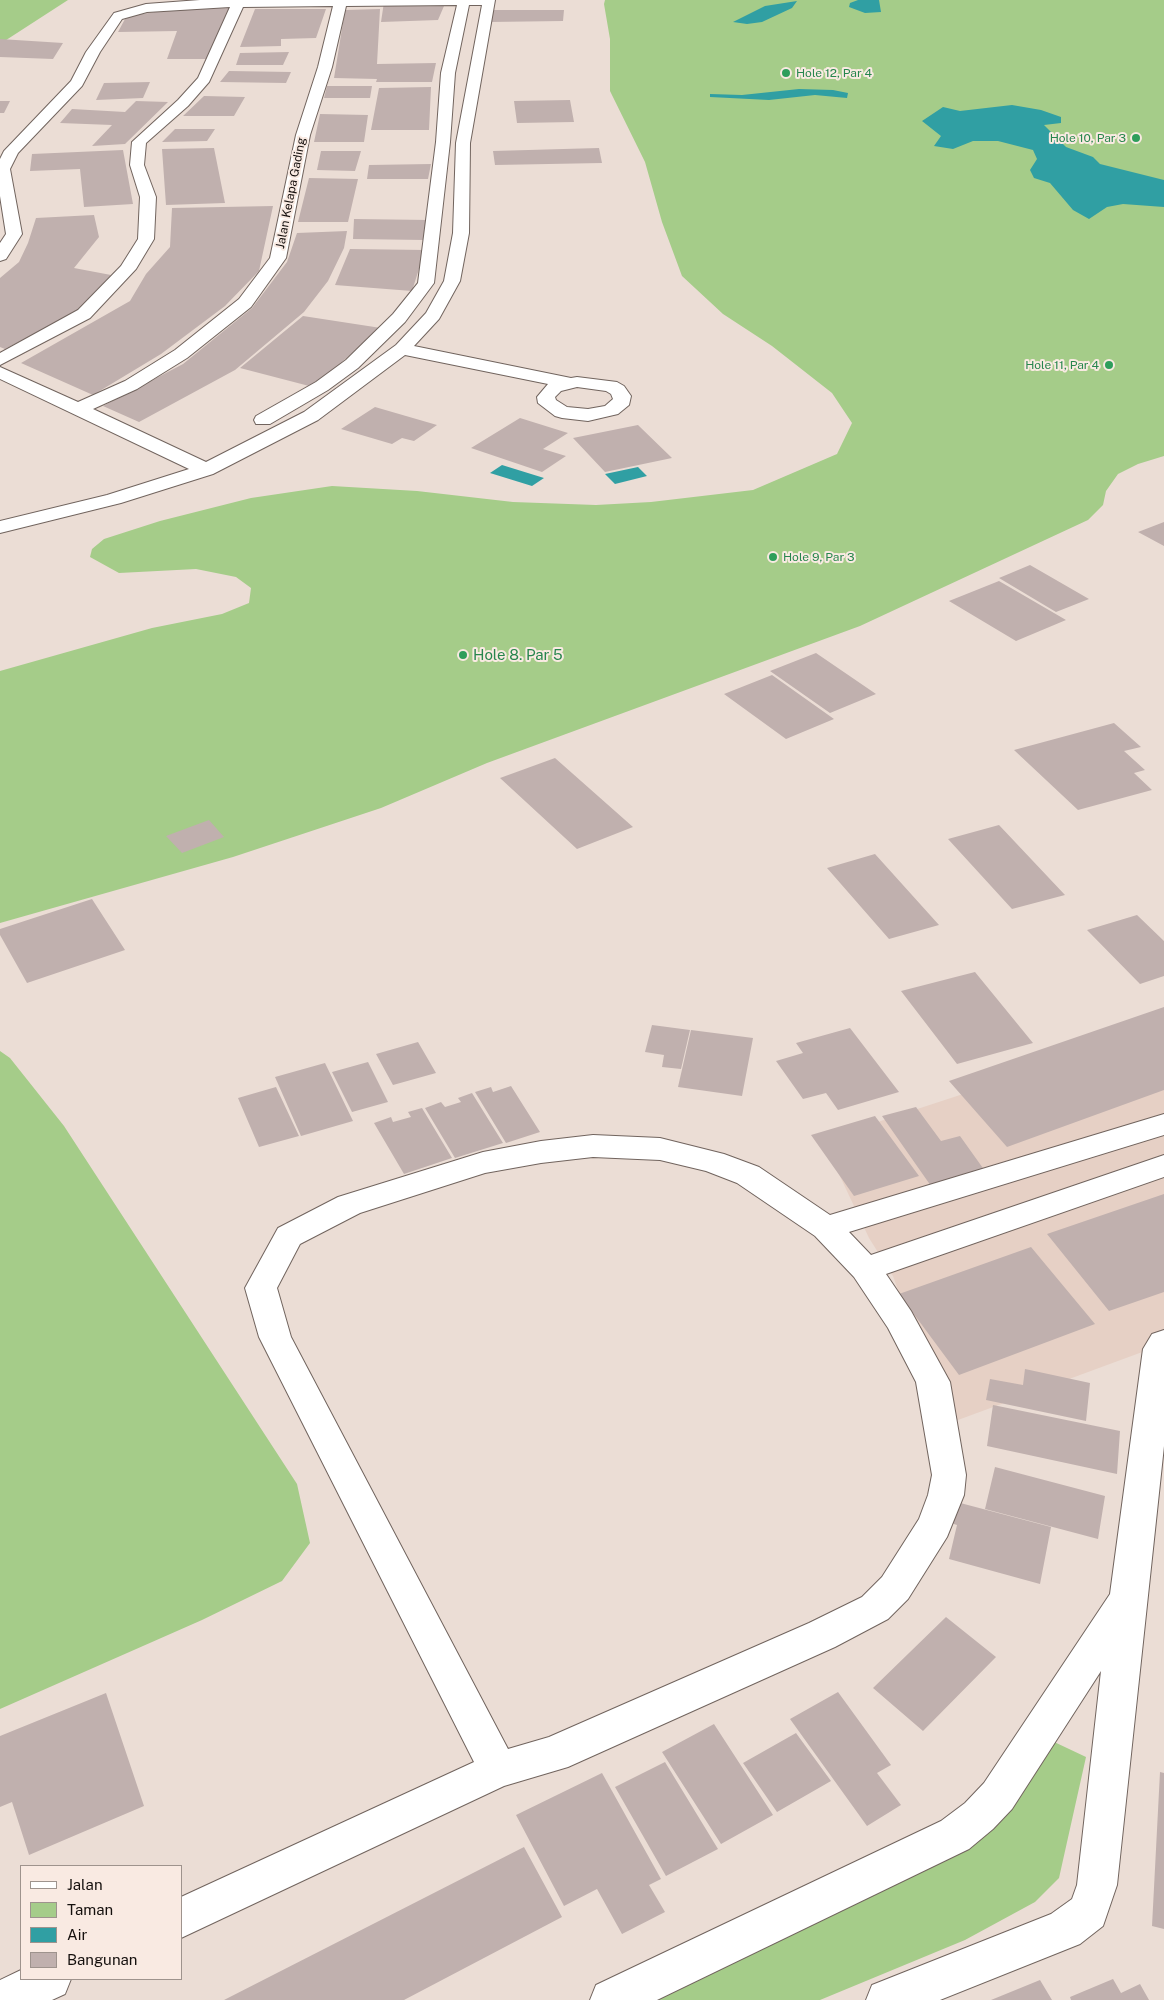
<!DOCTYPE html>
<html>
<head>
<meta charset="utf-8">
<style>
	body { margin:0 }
	#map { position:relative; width:1164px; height:2000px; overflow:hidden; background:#ebddd5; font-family:"Public Sans",sans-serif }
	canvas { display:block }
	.legend { position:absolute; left:20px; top:1865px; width:162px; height:115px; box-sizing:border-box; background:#f9eae2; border:1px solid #9e938d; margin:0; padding:6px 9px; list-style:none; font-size:15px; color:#15100e }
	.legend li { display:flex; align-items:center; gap:10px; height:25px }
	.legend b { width:25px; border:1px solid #9e938d }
</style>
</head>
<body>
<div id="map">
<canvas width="1164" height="2000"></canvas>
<ul class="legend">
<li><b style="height:6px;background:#fff"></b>Jalan</li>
<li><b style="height:14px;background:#a5cc89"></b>Taman</li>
<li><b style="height:14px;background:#309fa3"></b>Air</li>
<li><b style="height:14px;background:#c0b0ae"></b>Bangunan</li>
</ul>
</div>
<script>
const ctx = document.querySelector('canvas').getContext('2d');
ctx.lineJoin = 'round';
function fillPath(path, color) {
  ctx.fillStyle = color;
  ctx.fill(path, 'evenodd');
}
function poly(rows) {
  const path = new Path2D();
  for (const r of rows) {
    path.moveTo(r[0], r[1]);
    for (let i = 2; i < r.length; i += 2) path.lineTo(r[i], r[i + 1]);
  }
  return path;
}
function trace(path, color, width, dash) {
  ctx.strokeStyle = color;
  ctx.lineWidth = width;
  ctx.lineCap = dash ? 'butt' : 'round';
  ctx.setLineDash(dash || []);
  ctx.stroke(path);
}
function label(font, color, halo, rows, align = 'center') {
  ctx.font = font + ' "Public Sans",sans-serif';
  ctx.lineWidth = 4;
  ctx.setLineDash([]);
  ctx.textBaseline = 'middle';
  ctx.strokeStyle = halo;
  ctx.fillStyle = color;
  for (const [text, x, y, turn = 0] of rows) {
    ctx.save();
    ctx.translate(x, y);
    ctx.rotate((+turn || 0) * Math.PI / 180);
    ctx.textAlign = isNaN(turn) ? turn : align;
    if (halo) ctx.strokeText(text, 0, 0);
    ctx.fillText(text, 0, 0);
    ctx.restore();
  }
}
fillPath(poly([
	[1164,1028,1164,1344,939,1427,914,1335,893,1276,869,1238,823,1140]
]), '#e6d0c5');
fillPath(poly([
	[0,0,68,0,0,44],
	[605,0,1164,0,1164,456,1138,464,1118,474,1106,491,1103,505,1088,520,860,626,487,763,381,808,233,857,0,923,0,671,152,628,222,614,249,603,251,588,236,577,196,569,119,573,90,557,92,549,104,539,160,521,251,498,332,486,417,491,513,502,596,505,651,502,753,490,837,454,852,423,832,393,772,346,723,314,682,276,662,222,645,162,610,91,610,39,604,4],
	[0,1051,10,1058,64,1126,297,1484,310,1543,282,1581,202,1620,0,1709],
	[1050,1740,1086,1757,1059,1878,1035,1902,965,1940,820,2000,649,2000,987,1831]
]), '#a5cc89');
fillPath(poly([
	[858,0,879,0,881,12,865,13,849,7,850,3],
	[797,1,792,8,762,22,747,24,733,22,765,6],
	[799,89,833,90,848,93,847,98,815,95,769,100,710,97,710,94,742,95],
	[1012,105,1041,110,1061,117,1061,123,1044,125,1066,147,1093,157,1100,164,1164,180,1164,207,1123,204,1107,207,1089,219,1073,210,1050,183,1034,178,1030,170,1037,159,1033,150,998,141,973,141,953,149,934,146,941,136,922,121,943,107,960,111],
	[502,465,544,478,532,486,490,473],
	[638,467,647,476,615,484,605,474]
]), '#309fa3');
fillPath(poly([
	[384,2,435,2,444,6,438,20,381,22],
	[230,8,210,59,167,59,177,31,118,32,125,19,135,15,175,9],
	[255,9,326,9,316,38,281,39,281,46,240,47],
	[380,9,377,64,436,63,432,82,376,82,377,79,334,78,345,10],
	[490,10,564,10,563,21,489,22],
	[0,39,63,43,53,59,0,57],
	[289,52,283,65,236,65,240,53],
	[229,71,291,72,286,83,220,82],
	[150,82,143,98,96,100,104,83],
	[327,86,372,86,370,98,324,98],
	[431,87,429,130,371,130,379,88],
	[204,96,245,97,234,116,183,116],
	[570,100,574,122,517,123,514,101],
	[0,101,10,101,4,113,0,113],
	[136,101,168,102,125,144,92,146,112,125,60,123,72,109,125,112],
	[320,114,368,115,364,142,314,142],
	[175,129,215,129,207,141,162,142],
	[214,148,225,203,166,205,162,149],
	[599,148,602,163,495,165,493,151],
	[123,150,133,204,84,207,80,169,30,171,32,154],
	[321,151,361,151,355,171,317,170],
	[431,164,428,179,367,179,369,165],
	[309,178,358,179,348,222,298,222],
	[273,206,259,271,225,306,161,354,93,395,21,363,130,301,146,274,170,247,172,208],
	[94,215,99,237,74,268,111,275,77,312,5,349,0,347,0,278,19,262,28,243,36,218],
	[354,219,429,220,424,240,353,239],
	[347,231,344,248,328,281,304,312,235,370,139,422,103,406,183,364,252,308,287,262,297,233],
	[350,249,425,250,412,291,335,285],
	[303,316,381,328,313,387,240,368],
	[375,407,437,425,414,441,402,438,392,444,341,429],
	[520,418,568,433,543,449,566,456,542,472,471,448],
	[638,425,672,458,605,472,573,438],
	[1164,522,1164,546,1138,532],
	[1030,565,1089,599,1056,612,999,578],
	[999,581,1066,620,1016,641,949,601],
	[816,653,876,694,830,713,770,671],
	[772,675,834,719,786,739,724,694],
	[1114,723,1141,747,1124,751,1145,770,1134,773,1152,790,1078,810,1014,750],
	[555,758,633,827,577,849,500,778],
	[209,820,224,837,182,853,166,836],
	[999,825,1065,895,1012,909,948,839],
	[875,854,939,925,889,939,827,868],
	[92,899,125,950,27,983,0,935,0,929],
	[1137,915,1164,941,1164,976,1140,984,1087,930],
	[975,972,1033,1043,957,1064,901,991],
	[1164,1007,1164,1090,1007,1147,949,1081],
	[652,1025,690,1030,681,1069,662,1067,664,1055,645,1052],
	[850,1028,899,1092,838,1110,826,1093,803,1099,776,1061,803,1053,796,1043],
	[691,1030,753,1038,742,1096,678,1087],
	[418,1042,436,1073,393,1085,376,1054],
	[368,1062,388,1102,352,1112,332,1072],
	[325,1063,353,1121,301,1136,275,1077],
	[511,1086,540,1132,506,1143,475,1092,491,1087,493,1092],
	[276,1087,299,1136,259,1147,238,1098],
	[472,1093,503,1143,455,1158,425,1108,441,1102,445,1107,461,1102,458,1098],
	[916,1107,941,1141,960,1136,985,1171,931,1186,882,1116],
	[422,1108,452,1158,404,1174,374,1123,391,1117,393,1122,411,1117,408,1112],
	[875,1116,919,1176,854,1196,811,1135],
	[1164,1194,1164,1292,1109,1311,1047,1234],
	[1031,1247,1095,1324,959,1375,899,1294],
	[1025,1369,1090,1383,1086,1421,986,1400,990,1379,1023,1385],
	[993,1405,1120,1431,1117,1474,987,1446],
	[995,1467,1105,1496,1098,1539,985,1509],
	[949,1500,1051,1527,1040,1584,949,1559,957,1525,945,1521],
	[946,1617,996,1657,923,1731,873,1688],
	[838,1692,891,1765,877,1773,901,1805,867,1826,790,1719],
	[106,1693,144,1806,29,1855,12,1802,0,1807,0,1736],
	[714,1724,773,1815,721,1844,662,1752],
	[796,1733,831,1781,777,1812,743,1763],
	[665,1762,718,1849,666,1876,615,1787],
	[1160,1772,1164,1773,1164,1929,1152,1926],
	[602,1773,661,1879,649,1885,665,1912,622,1934,597,1889,564,1906,516,1815],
	[524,1847,562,1917,404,2000,224,2000],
	[1113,1979,1121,1993,1140,1984,1149,2000,1071,2000,1070,1997],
	[1040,1980,1052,2000,991,2000]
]), '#c0b0ae');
const street = poly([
	[200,0,495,0,470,143,469,233,460,281,439,319,414,346,571,378,577,377,617,382,624,386,631,396,629,405,618,414,588,421,562,418,555,416,538,403,537,397,548,384,405,355,318,420,213,474,121,503,0,533,0,521,107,495,189,469,0,379,0,367,78,402,125,381,175,350,239,299,270,258,296,135,318,67,333,6,243,7,209,82,188,106,146,143,144,165,156,197,154,239,136,269,90,318,0,365,0,353,78,310,121,266,138,239,140,197,130,165,132,142,178,100,198,78,230,7,147,12,122,19,100,52,82,86,18,153,10,169,22,234,6,259,0,261,0,243,6,234,0,196,0,159,4,151,71,81,86,52,114,13,146,4,200,0],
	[457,5,441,73,436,142,418,283,393,314,346,360,316,382,256,416,254,420,256,424,270,424,328,390,358,368,405,322,434,283,450,142,455,73,469,5,482,5,456,143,453,233,444,281,426,313,396,345,304,412,206,462,93,409,137,389,187,358,251,307,286,258,310,135,332,67,346,6,457,5],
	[577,387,606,391,611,394,613,399,605,406,588,409,567,407,556,400,555,397,561,391,577,387],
	[1164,1114,1164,1135,849,1232,871,1255,1164,1155,1164,1177,886,1274,911,1311,950,1382,966,1475,964,1495,947,1537,908,1599,888,1619,835,1647,568,1767,504,1786,181,1938,181,1897,474,1762,259,1337,245,1288,278,1228,338,1197,483,1152,541,1141,593,1135,660,1138,724,1154,759,1167,830,1215,1164,1114],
	[593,1157,660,1160,706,1171,737,1183,815,1236,854,1277,888,1328,916,1382,932,1475,928,1495,919,1519,882,1577,862,1597,809,1623,549,1737,508,1749,291,1337,277,1288,300,1244,360,1213,485,1173,541,1163,593,1157],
	[1164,1330,1164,1446,1117,1885,1103,1926,1080,1944,940,2000,866,2000,872,1985,1051,1914,1072,1899,1077,1885,1101,1671,1012,1809,993,1829,969,1849,657,2000,590,2000,596,1985,941,1821,965,1803,984,1783,1110,1594,1143,1349,1152,1334,1164,1330],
	[21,1970,21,1979,71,1979,65,1994,52,2000,0,2000,0,1980,21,1970]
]);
trace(street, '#71645e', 2);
fillPath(street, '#fff');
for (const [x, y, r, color] of [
	[786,73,5,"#2e9e5b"],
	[1136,138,5,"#2e9e5b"],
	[1109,365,5,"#2e9e5b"],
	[773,557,5,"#2e9e5b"],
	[463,655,5,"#2e9e5b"]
]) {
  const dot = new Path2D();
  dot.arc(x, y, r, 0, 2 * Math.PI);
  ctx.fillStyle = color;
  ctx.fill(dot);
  trace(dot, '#f9eae2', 2);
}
label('12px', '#27864d', '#f9eae2', [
	["Hole 12, Par 4",796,73],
	["Hole 10, Par 3",1126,138,"right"],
	["Hole 11, Par 4",1099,365,"right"],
	["Hole 9, Par 3",783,557]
], 'left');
label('12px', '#15100e', '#f9eae2', [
	["Jalan Kelapa Gading",291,193,-79]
]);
label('15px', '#27864d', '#f9eae2', [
	["Hole 8. Par 5",473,655]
], 'left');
</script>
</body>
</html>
